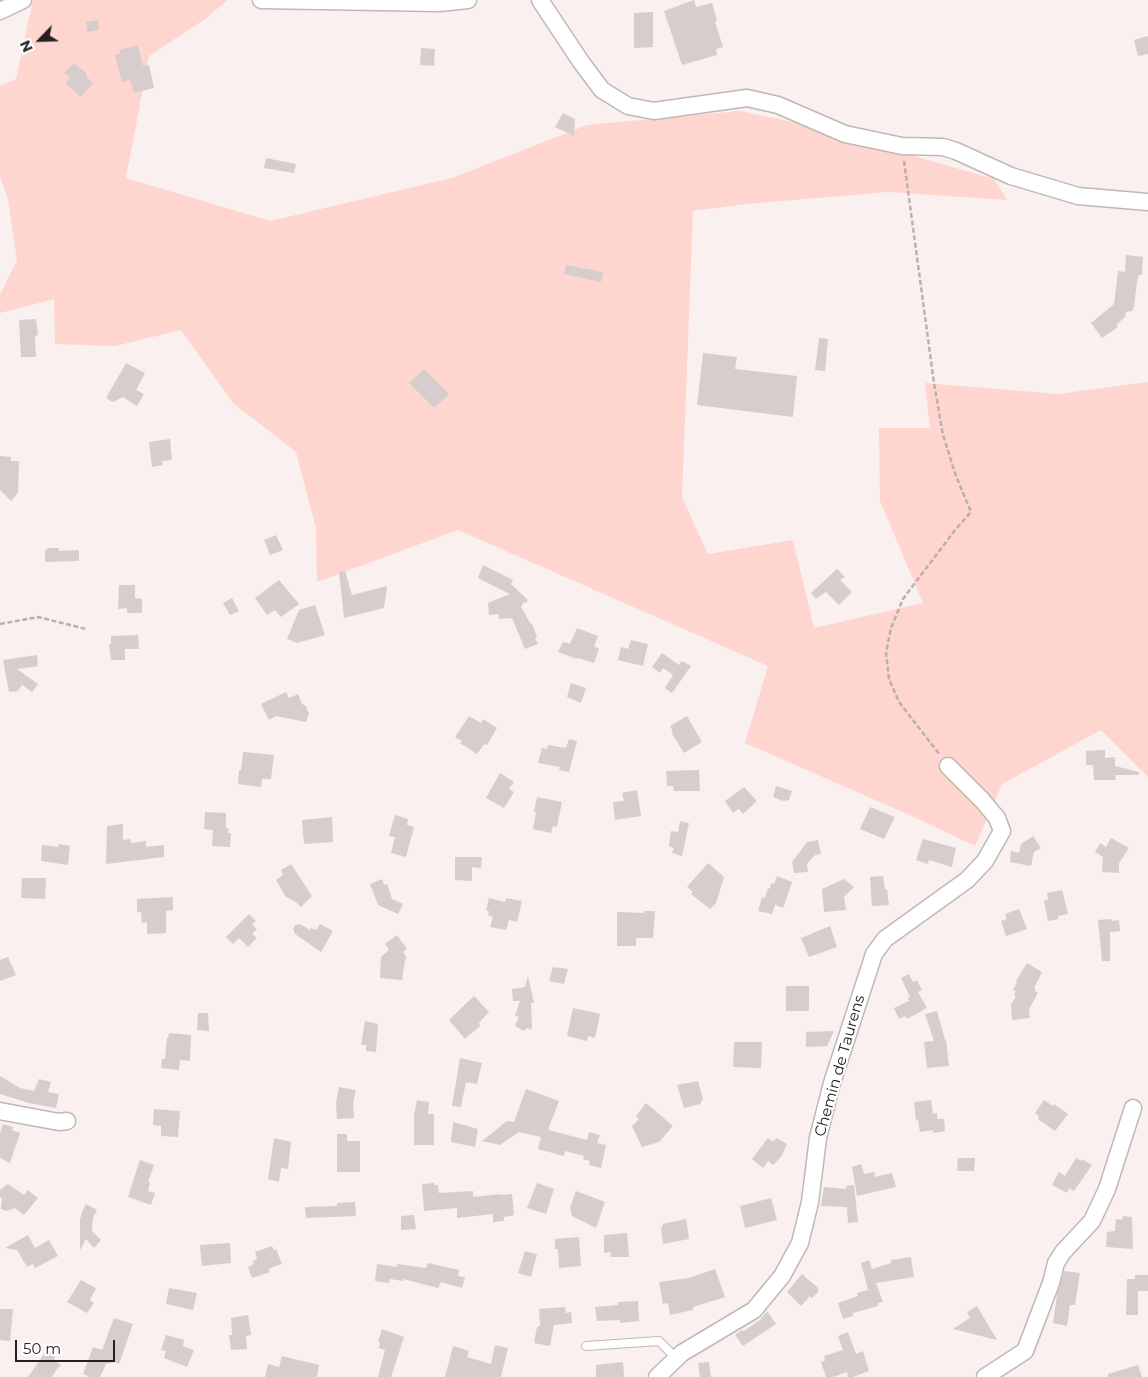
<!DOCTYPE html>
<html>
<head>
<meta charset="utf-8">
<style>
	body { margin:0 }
	#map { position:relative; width:1148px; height:1377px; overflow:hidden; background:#f9f0ef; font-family:Montserrat,sans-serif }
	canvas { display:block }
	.north { position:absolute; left:15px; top:15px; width:50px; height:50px; -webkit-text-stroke:4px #fff; paint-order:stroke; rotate:246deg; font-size:14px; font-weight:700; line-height:20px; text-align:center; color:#252121 }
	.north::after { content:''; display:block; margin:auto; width:18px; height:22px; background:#252121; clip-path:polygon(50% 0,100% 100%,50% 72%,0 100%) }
	.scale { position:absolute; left:15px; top:1340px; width:100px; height:22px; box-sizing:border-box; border:2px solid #252121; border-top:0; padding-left:6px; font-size:15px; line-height:18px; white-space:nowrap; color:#252121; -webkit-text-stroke:4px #fff; paint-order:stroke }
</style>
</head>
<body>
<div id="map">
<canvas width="1148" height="1377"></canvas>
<div class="north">N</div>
<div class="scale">50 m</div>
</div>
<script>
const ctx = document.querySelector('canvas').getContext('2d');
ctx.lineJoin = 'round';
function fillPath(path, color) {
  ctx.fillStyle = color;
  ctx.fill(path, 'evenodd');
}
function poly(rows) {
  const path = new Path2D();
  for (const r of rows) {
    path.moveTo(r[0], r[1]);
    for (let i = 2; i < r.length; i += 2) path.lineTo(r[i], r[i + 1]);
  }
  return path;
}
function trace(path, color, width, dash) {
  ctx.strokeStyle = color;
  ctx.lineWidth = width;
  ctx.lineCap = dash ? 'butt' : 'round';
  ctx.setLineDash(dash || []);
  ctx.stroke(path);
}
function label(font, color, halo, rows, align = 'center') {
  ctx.font = font + ' Montserrat,sans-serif';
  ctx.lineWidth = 4;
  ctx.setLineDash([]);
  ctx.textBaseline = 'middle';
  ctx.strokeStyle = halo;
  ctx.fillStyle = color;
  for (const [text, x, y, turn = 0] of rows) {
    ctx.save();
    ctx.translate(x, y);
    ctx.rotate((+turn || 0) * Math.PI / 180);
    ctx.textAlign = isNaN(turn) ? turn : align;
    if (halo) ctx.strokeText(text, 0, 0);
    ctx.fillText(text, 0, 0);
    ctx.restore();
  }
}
fillPath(poly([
	[33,0,228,0,205,19,149,56,126,178,270,221,452,178,587,125,739,111,799,123,994,179,1007,200,888,192,746,204,693,211,682,497,708,554,793,540,814,628,923,603,880,501,879,428,930,428,925,383,1058,394,1148,382,1148,777,1101,730,1002,784,975,846,914,817,745,743,768,666,458,530,317,582,316,528,296,452,233,403,181,330,115,346,55,344,54,299,0,313,0,295,17,260,8,199,0,177,0,86,16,79]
]), '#ffd5cf');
fillPath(poly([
	[694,0,696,7,712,3,717,20,715,22,723,47,716,49,717,55,682,65,664,11],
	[653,12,653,47,634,48,634,13],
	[98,20,99,30,87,32,86,22],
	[1148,36,1148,54,1138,56,1134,40],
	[138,45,143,66,149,65,154,88,134,93,130,80,122,82,115,55,120,53,119,50],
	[421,48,435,49,434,66,420,65],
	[74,63,87,74,86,76,93,83,81,97,65,83,70,77,64,73],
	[563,113,575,119,574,136,555,127],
	[266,158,296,164,294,173,264,168],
	[1126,255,1143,257,1142,275,1139,275,1137,281,1134,307,1132,311,1126,312,1125,317,1116,325,1118,327,1102,338,1091,323,1114,304,1118,271,1125,272],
	[566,265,603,272,601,282,564,274],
	[36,319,38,335,35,336,36,357,21,357,19,320],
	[819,338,828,339,825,371,815,370],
	[703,353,737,357,735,369,797,376,793,417,697,405],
	[126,363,145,373,136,390,144,394,137,406,123,397,113,402,106,398],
	[424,369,449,394,434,408,409,383],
	[170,439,172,460,162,461,163,465,152,467,149,442],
	[0,456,11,457,11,461,19,461,18,493,11,501,0,490],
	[276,535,283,550,270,555,264,540],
	[47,548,59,548,59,551,79,550,79,561,45,562,45,550,47,550],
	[483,565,513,580,511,584,528,600,526,603,524,602,521,607,530,623,532,624,537,637,535,638,538,644,525,649,512,618,499,619,499,614,489,615,488,603,510,594,478,578],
	[837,569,845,577,840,580,852,592,839,605,826,592,816,599,811,593],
	[345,571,352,595,387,586,384,608,344,618,339,572],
	[279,580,299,604,281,617,275,610,267,615,255,598],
	[119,585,135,585,135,598,142,599,142,613,127,613,127,608,118,609],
	[232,598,239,611,230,615,223,603],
	[315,605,325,635,297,643,287,639,299,610],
	[577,628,598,636,594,646,599,649,594,663,578,658,577,659,558,652,563,642,570,644],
	[138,635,139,649,125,649,125,660,111,660,109,644,111,644,111,636],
	[631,640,648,644,643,666,618,660,621,647,628,649],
	[662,653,679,665,682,661,691,666,672,693,665,688,673,675,663,668,660,673,652,667],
	[37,655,38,666,17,669,38,684,32,692,22,685,18,691,9,692,3,660],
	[571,683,586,688,581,703,567,697],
	[286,692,289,698,298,694,302,704,306,706,309,714,306,722,276,716,269,720,261,704],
	[469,716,481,723,483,719,497,728,487,745,484,744,477,754,460,743,462,741,455,737],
	[687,716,702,742,684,753,672,734,673,732,670,726],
	[569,739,577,741,569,772,559,770,560,767,538,763,542,748,547,749,548,745,566,748],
	[1105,750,1105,758,1115,757,1115,766,1139,772,1139,775,1115,775,1116,780,1094,780,1093,765,1086,765,1086,751],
	[243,752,274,755,271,779,262,779,261,787,238,784,239,770,241,770],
	[699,770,700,791,674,791,673,786,667,786,666,771],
	[500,773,514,782,509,789,514,792,504,808,486,798],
	[776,786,792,791,789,800,783,801,773,797],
	[744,787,757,801,743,814,739,809,733,813,725,801],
	[637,790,641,816,615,820,613,802,624,801,622,793],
	[537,797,562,802,557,827,553,826,551,833,533,829,536,812,534,812],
	[870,807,895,817,884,839,860,829],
	[205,812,226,813,226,828,229,829,228,833,231,833,230,847,212,846,213,830,204,829],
	[395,815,408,819,407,825,414,827,406,857,391,853,395,837,389,836],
	[332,817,333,842,304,844,302,820],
	[680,821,689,823,682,856,672,853,674,848,669,846,671,831,678,832],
	[123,824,123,840,130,839,131,843,146,841,146,847,164,845,164,857,106,864,107,826],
	[1033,836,1041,848,1034,852,1031,866,1010,862,1011,851,1019,853,1021,844],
	[1111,838,1129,848,1119,863,1119,873,1102,872,1103,857,1095,852,1100,843,1106,847],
	[923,839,956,848,952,867,929,860,928,864,916,860],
	[818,840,821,854,815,855,807,864,808,872,794,873,792,862,807,842],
	[59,844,70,846,68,865,41,861,42,845,58,847],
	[455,857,482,857,481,868,472,867,472,881,455,880],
	[708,863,724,877,716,903,710,909,691,894,693,892,687,887],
	[291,864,312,896,301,907,297,903,286,897,276,880,283,875,281,870],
	[777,876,792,882,783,908,775,905,772,914,758,911,762,897,765,898,768,888,770,889,771,883,774,884],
	[883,876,885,890,887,889,889,905,872,906,870,877],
	[22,878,46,878,45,899,21,898],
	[382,879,384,885,387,884,392,899,403,904,398,914,378,905,370,884],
	[844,879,854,887,844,897,846,910,824,912,822,889],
	[1062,890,1068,914,1058,916,1058,919,1048,921,1044,900,1048,900,1047,893],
	[173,897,173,910,166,911,166,933,147,934,147,922,142,923,141,912,137,912,137,899],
	[489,898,505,902,506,898,522,901,517,922,509,920,506,930,490,927,493,917,488,915,489,911,486,910],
	[1019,909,1027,929,1006,936,1001,921,1007,919,1005,914],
	[644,911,655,911,653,938,636,938,636,946,617,946,617,912,644,913],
	[249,914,256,921,252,924,257,929,252,934,257,938,248,947,239,938,233,944,226,937],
	[1111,919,1112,921,1119,920,1120,931,1110,932,1110,961,1102,961,1098,920],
	[300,924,310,930,311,928,316,930,320,924,333,931,321,952,295,934,293,929,295,925],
	[830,926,837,947,809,957,801,938],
	[397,935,407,949,403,952,407,958,405,960,402,980,380,978,381,957,389,950,385,944],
	[8,957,16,975,0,981,0,960],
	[1027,963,1042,972,1034,988,1036,989,1035,991,1038,993,1029,1009,1030,1018,1012,1020,1011,1005,1016,996,1014,995,1016,991,1013,990,1017,982,1016,981],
	[553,967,568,969,564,984,549,981],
	[909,974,913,982,917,980,922,990,918,992,927,1008,907,1019,905,1016,899,1019,894,1008,909,1001,908,998,910,997,901,978],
	[528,976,534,1003,531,1003,532,1030,527,1028,524,1031,515,1026,519,1017,515,1016,520,1001,513,1001,512,989,525,987],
	[786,986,809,986,809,1011,786,1011],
	[474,996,489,1012,479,1023,480,1026,465,1039,449,1020],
	[573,1008,600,1014,595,1038,588,1036,587,1041,567,1036],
	[937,1011,945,1040,946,1040,949,1066,927,1068,924,1042,934,1041,925,1014],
	[198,1013,208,1013,209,1031,197,1030],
	[365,1021,378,1024,376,1052,366,1051,366,1045,361,1045],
	[834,1031,827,1046,806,1047,806,1032],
	[169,1033,191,1035,190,1061,180,1060,179,1070,161,1068,162,1059,165,1059,167,1038,168,1038],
	[734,1042,762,1042,761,1068,733,1067],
	[460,1058,482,1063,477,1084,466,1082,461,1107,452,1106],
	[0,1076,20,1088,34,1091,39,1079,51,1082,48,1092,59,1094,56,1108,29,1103,0,1094],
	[698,1081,703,1099,700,1104,684,1108,677,1085],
	[339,1087,356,1090,353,1103,354,1118,337,1119,336,1102],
	[526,1089,559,1101,548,1130,587,1140,589,1132,600,1135,597,1143,606,1145,601,1168,589,1165,590,1161,583,1159,584,1156,565,1151,564,1156,538,1149,541,1137,519,1132,500,1145,482,1141,507,1121,514,1122],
	[417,1100,429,1102,428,1114,434,1114,434,1145,414,1145,414,1115],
	[931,1100,933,1114,937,1113,937,1119,944,1119,945,1131,933,1133,933,1130,920,1132,918,1120,916,1121,914,1102],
	[1044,1100,1053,1106,1054,1104,1068,1114,1055,1131,1038,1119,1039,1116,1035,1113],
	[646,1103,673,1126,659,1142,642,1147,632,1126,639,1119,636,1116],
	[154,1109,180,1111,178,1137,161,1136,161,1126,153,1125],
	[453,1122,478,1129,475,1147,451,1142],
	[3,1124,13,1127,12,1130,20,1133,10,1163,0,1158,0,1133],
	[337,1134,347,1134,347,1141,360,1141,360,1172,337,1172],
	[274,1138,291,1142,288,1169,281,1168,279,1182,268,1179],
	[768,1138,773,1142,777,1138,787,1144,781,1157,773,1165,768,1161,763,1168,752,1159],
	[958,1158,975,1158,974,1171,957,1171],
	[1076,1158,1081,1161,1082,1159,1092,1165,1074,1191,1069,1188,1067,1193,1052,1185,1059,1172,1065,1176],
	[140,1160,154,1165,148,1182,150,1183,148,1191,155,1193,151,1205,128,1197],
	[861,1164,864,1174,874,1172,875,1177,892,1173,896,1187,857,1196,852,1167],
	[434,1183,434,1185,438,1185,439,1193,473,1191,473,1197,501,1194,501,1195,512,1194,514,1215,504,1217,504,1221,493,1222,493,1214,457,1218,457,1208,424,1211,422,1184],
	[537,1183,554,1189,546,1214,527,1208],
	[8,1184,24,1195,28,1190,38,1198,24,1215,15,1208,7,1211,1,1209,2,1199,0,1197,0,1190],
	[854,1185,858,1222,848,1223,847,1207,821,1206,824,1187,846,1189,846,1186],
	[576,1191,605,1202,596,1228,572,1216,570,1208],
	[771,1198,777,1220,745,1228,740,1206],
	[355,1202,356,1216,306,1218,305,1207,337,1206,337,1203],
	[86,1204,97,1210,93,1218,92,1231,101,1240,94,1248,86,1239,80,1250,80,1218,81,1217,82,1212],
	[414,1215,416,1229,401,1230,401,1216],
	[1123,1216,1132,1217,1133,1249,1106,1247,1107,1232,1115,1231,1116,1219,1122,1220],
	[686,1219,689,1239,663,1244,661,1227,663,1226,663,1224],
	[627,1233,629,1257,611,1257,610,1252,604,1253,604,1235],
	[28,1235,35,1248,49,1240,58,1256,35,1268,33,1264,27,1267,17,1250,5,1248],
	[579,1237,581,1266,559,1268,558,1249,555,1249,555,1239],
	[230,1243,231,1263,202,1266,200,1245],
	[272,1246,274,1250,276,1249,282,1264,268,1269,270,1272,252,1278,248,1267,254,1264,253,1261,257,1259,255,1252],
	[525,1251,537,1254,531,1277,518,1273],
	[911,1257,914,1277,876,1283,883,1302,878,1303,878,1306,853,1313,853,1316,843,1319,838,1303,858,1296,857,1293,868,1290,861,1263,869,1260,872,1269,891,1263,891,1260],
	[428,1263,459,1270,458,1276,465,1277,462,1288,441,1282,438,1288,403,1279,403,1281,390,1279,389,1283,375,1281,377,1264,397,1267,397,1264,426,1268],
	[715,1269,725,1297,693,1307,693,1310,670,1315,668,1303,663,1304,659,1282,689,1278],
	[1064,1271,1080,1273,1075,1305,1070,1305,1067,1326,1053,1323,1057,1295],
	[802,1274,818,1288,818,1292,812,1298,810,1296,801,1306,787,1292],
	[1135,1275,1148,1275,1148,1291,1138,1291,1138,1315,1126,1315,1127,1279,1135,1279],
	[81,1280,96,1288,90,1300,94,1303,87,1313,67,1302],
	[169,1288,197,1293,193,1310,166,1304],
	[638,1301,639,1321,620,1323,620,1320,597,1321,595,1307,618,1305,618,1302],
	[977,1306,997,1340,953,1329,970,1318,967,1312],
	[565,1307,566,1313,571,1312,572,1323,554,1325,550,1346,534,1343,537,1327,540,1326,539,1309],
	[0,1309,13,1309,10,1341,0,1340],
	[767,1311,776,1324,743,1346,735,1335,742,1330,744,1331,760,1320],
	[248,1315,251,1335,246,1336,247,1349,231,1350,229,1335,232,1335,231,1318],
	[114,1318,133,1324,119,1364,115,1362,106,1364,100,1377,90,1377,83,1374,93,1347,102,1350],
	[382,1329,404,1337,391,1377,378,1377,385,1350,379,1348,380,1343,378,1342],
	[848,1332,856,1354,863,1351,869,1371,853,1377,848,1377,847,1372,833,1377,826,1377,821,1362,825,1361,824,1356,843,1350,838,1336],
	[166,1335,184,1340,183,1346,194,1350,187,1367,164,1358,166,1351,161,1350],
	[495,1345,508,1348,501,1377,445,1377,453,1346,469,1351,467,1357,491,1364],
	[46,1351,55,1357,54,1360,61,1365,57,1369,52,1377,28,1377],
	[282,1356,319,1365,317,1377,265,1377,268,1364,279,1367],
	[623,1362,624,1377,596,1377,596,1365],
	[709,1362,711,1377,700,1377,698,1363],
	[1138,1365,1142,1377,1108,1377,1108,1374]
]), '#d6cdcc');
const service = poly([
	[586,1346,659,1341,676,1358]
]);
const minor = poly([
	[261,0,439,3,468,0],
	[540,0,581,62,602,90,628,106,654,111,747,98,778,105,845,134,902,146,943,147,956,151,1011,176,1078,196,1148,202],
	[0,11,23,0],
	[0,1111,59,1122,67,1121],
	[657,1377,682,1353,754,1310,782,1276,800,1243,810,1202,818,1138,832,1083,874,954,885,939,967,880,985,861,1002,831,997,818,982,800,948,766],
	[985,1377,1025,1351,1051,1283,1056,1263,1063,1252,1092,1221,1107,1189,1133,1108]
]);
trace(service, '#c0b8b6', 10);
trace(minor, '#c0b8b6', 19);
trace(poly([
	[904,161,934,383,943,435,956,476,971,512,955,530,903,599,891,628,886,653,889,679,899,702,940,755],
	[0,624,38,617,86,629]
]), '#b8b1b0', 2.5, [5, 2.5]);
trace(service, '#fff', 8);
trace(minor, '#fff', 16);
label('15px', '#252121', '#fff', [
	["Chemin de Taurens",840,1066,-74]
]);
</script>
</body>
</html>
